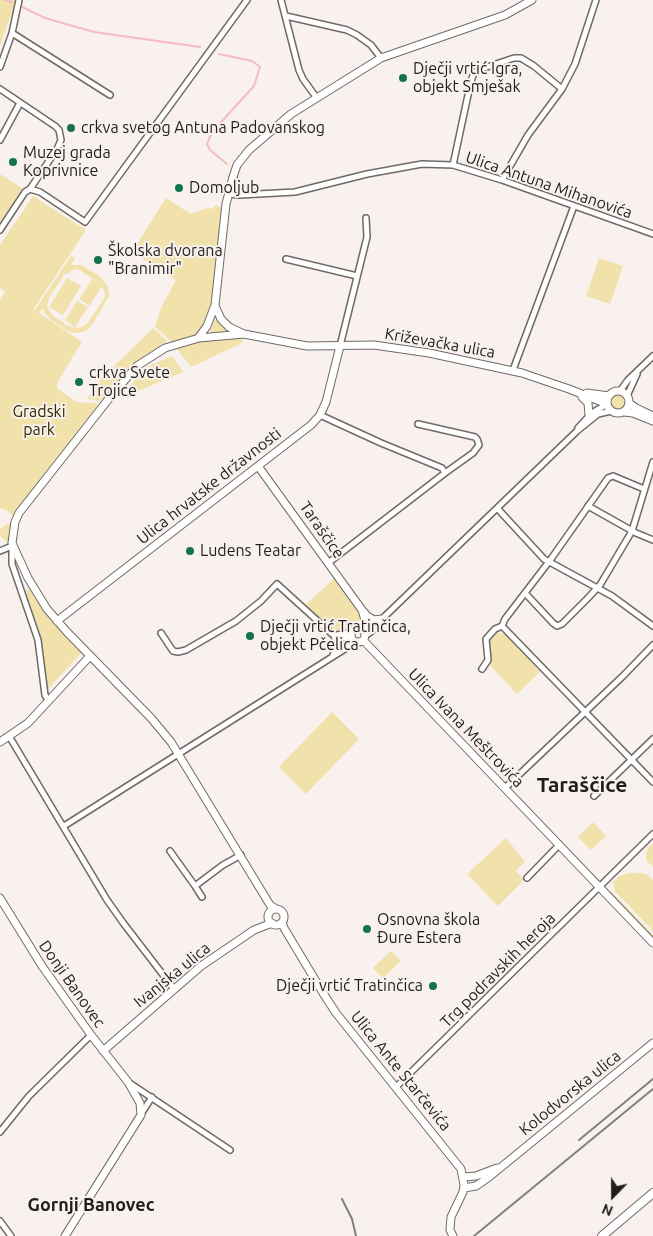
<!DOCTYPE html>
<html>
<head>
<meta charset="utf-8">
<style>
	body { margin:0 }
	#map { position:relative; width:653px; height:1236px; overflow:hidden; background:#f8f1ed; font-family:Ubuntu,sans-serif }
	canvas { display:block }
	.north { position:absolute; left:588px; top:1171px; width:50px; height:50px; -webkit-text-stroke:4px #f8f1ed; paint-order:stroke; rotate:202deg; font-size:14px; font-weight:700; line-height:20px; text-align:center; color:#201e1d }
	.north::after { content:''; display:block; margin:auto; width:18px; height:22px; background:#201e1d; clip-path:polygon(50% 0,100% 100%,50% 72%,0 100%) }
</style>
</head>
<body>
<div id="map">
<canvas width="653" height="1236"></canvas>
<div class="north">N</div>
</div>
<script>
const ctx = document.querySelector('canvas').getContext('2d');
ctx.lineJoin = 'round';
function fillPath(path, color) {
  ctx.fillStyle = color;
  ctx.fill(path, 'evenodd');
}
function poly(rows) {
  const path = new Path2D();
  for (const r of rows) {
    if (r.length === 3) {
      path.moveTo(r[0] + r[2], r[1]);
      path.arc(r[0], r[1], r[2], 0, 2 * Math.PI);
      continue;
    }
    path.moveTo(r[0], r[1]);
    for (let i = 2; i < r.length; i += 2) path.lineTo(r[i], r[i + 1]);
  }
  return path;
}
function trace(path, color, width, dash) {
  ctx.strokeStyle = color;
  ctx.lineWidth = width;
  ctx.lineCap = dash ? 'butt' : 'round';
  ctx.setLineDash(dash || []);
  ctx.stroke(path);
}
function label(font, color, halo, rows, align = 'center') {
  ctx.font = font + ' Ubuntu,sans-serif';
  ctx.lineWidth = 4;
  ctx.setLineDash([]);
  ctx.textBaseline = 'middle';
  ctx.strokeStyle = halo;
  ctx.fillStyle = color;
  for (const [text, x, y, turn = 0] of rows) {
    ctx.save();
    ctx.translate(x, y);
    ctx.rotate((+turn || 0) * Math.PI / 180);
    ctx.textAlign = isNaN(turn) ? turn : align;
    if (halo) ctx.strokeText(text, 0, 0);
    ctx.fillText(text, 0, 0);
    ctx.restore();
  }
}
fillPath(poly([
	[0,0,16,0,0,46],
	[0,174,22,188,1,221,0,221],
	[33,196,86,230,33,310,35,310,71,256,75,258,71,265,81,265,101,277,108,287,109,296,94,322,86,331,83,332,76,333,68,331,51,320,44,312,43,308,39,313,82,342,60,378,57,385,58,389,76,402,94,403,98,405,46,471,14,517,6,510,0,508,0,301,5,291,0,288,0,245],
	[76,269,80,270,102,285,92,279,79,299,89,306,102,286,105,294,104,299,87,324,79,328,68,326,52,315,47,307,49,298,64,275],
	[166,198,191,214,208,208,212,209,216,205,222,208,212,300,205,325,196,335,173,343,155,327,161,308,176,280,132,252],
	[599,258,623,266,610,304,586,296],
	[67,278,81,286,63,315,49,307],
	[77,301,88,307,75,327,65,320],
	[215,319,217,320,228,331,213,333,210,332],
	[153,328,167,341,131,365,101,401,87,399,97,383],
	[243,337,242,343,191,367,176,348,206,340],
	[172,356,183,372,138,391,132,384,135,379,147,367],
	[618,403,8],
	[9,523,12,524,9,540,7,542,0,536,0,529],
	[335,578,358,610,360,618,358,625,354,625,349,631,336,631,328,628,305,605],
	[29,589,45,612,82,652,47,690,41,638,25,591],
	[497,632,505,634,540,672,517,694,490,665,491,657,488,643,489,639],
	[332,712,359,739,306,794,279,767],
	[593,822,606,836,591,850,578,837],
	[506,838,525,862,515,871,523,878,526,878,498,906,467,874],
	[653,843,653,867,646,860,646,855,648,848],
	[629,873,641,873,648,875,653,880,653,931,615,891,613,882,620,876],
	[611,891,653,935,653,938,609,893],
	[391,951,401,961,383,978,373,968]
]), '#f1e1ab');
trace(poly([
	[5,0,12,2],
	[22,7,45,18,94,32,200,47],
	[219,54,252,61,260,67,254,86,213,131,209,139,207,144,210,150,227,164]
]), '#f7bbc5', 2);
const street = poly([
	[281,0,299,70,303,79,316,97],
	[286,16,347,30,357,35,371,45,381,58],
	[12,33,110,95],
	[0,67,12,33,19,0],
	[0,89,55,126,59,130,61,140,57,149,30,189,25,192,0,230],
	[0,140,20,103],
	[453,165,471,81,474,73,478,70,514,58,521,58,534,66,562,89],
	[233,178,238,185,247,189],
	[502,180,528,135,562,89,575,64,596,0],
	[30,189,40,192,85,222,247,0],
	[230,190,234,189,254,192],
	[228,194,240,195,295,192,367,174,422,164,453,165,502,180,653,234],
	[286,259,357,276],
	[340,346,367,237,366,218],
	[513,370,574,206],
	[620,391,628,380,653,356],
	[627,396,637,374],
	[320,415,381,443,442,468,445,473,328,563],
	[418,424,475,437,477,439,479,445,473,453,445,473],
	[578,428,592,413,607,404],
	[588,506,636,533,653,540],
	[497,508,544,559,612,596,653,626],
	[0,551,12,546,12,564,38,640,45,695,48,700],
	[525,593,553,623,557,626,562,624,587,599,600,585,632,531,653,462],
	[502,626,505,619,551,559,608,478,613,476,644,489],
	[161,633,173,651,178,652,186,650,236,621,261,601,277,584,332,634,342,638,351,637],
	[337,635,352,632],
	[365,636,372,631,382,619,577,431,598,414,611,411],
	[333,655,337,648,334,635],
	[482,669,488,660,486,639,495,629,502,626,653,782],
	[9,736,107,900,124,924,174,989],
	[505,788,623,676,653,645],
	[594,796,653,739],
	[64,826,356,642],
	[170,851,195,886,223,865,241,855],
	[527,878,559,845],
	[195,886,202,897],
	[128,1082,230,1150],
	[396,1087,653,834],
	[141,1114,152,1097],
	[0,1132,29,1096,91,1035],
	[0,1221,11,1236]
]);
const secondary = poly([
	[215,306,221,319,229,327,244,334,307,346,374,345,429,353,522,373,569,389,607,404],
	[244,334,199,338,165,348,137,366,111,396,19,513,15,522,12,543,28,578,47,609,67,632,151,718,171,742,270,905,276,909],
	[199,337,207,326,215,305,226,204,233,177,237,165,249,150,291,114,381,58,505,15,532,0],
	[618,402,11],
	[587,393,609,396],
	[582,397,588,403,589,415],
	[629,403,636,408,653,416],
	[624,412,633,413,653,421],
	[258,466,362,610,365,620,363,630],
	[364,612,367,616,374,620,382,619],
	[57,621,311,425,320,415,326,402,340,346],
	[358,635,7],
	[363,640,653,943],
	[0,742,28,723,90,656],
	[0,898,42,966,91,1035,128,1082,140,1103,141,1115,65,1236],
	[276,917,8],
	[282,922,284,928,323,993,336,1013,461,1169,464,1185,463,1192,451,1217,450,1230,453,1236],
	[103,1051,201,966,254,930,272,923],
	[464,1177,476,1176,497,1168],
	[464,1188,476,1186,489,1177,653,1043]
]);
const primary = poly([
	[602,1236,653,1193]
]);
trace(street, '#706a67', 8);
trace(secondary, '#706a67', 9);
trace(primary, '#706a67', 10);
trace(street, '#fff', 5);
trace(secondary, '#fff', 7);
trace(primary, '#fff', 8);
trace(poly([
	[579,1140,653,1079],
	[342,1199,352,1219,356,1236],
	[474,1236,653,1089]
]), '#837f7d', 2);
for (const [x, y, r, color] of [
	[403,78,5,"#13744a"],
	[71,128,5,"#13744a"],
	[13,162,5,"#13744a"],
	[179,188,5,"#13744a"],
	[98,260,5,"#13744a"],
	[79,382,5,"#13744a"],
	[190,551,5,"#13744a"],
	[250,636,5,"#13744a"],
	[367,929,5,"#13744a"],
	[433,986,5,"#13744a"]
]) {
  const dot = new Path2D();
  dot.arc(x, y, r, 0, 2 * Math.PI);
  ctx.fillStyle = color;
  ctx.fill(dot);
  trace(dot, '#f8f1ed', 2);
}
label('16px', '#201e1d', '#f8f1ed', [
	["Dječji vrtić Igra,",413,69],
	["objekt Smješak",413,87],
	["crkva svetog Antuna Padovanskog",81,128],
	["Muzej grada",23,153],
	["Koprivnice",23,171],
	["Domoljub",189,188],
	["Školska dvorana",108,251],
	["\"Branimir\"",108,269],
	["crkva Svete",89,373],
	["Trojice",89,391],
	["Ludens Teatar",200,551],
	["Dječji vrtić Tratinčica,",260,627],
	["objekt Pčelica",260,645],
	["Osnovna škola",377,920],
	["Đure Estera",377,938],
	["Dječji vrtić Tratinčica",423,986,"right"]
], 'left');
label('16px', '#201e1d', '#f8f1ed', [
	["Ulica Antuna Mihanovića",549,185,19],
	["Križevačka ulica",440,343,10],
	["Ulica hrvatske državnosti",209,486,-38],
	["Taraščice",322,530,55],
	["Ulica Ivana Meštrovića",466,728,46],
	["Trg podravskih heroja",498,970,-45],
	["Ivanjska ulica",172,975,-39],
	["Donji Banovec",72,984,55],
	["Ulica Ante Starčevića",401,1071,51],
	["Kolodvorska ulica",570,1093,-39]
]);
label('16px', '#332900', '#f8f1ed', [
	["Gradski",39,412],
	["park",39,430]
]);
label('bold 18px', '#201e1d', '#f8f1ed', [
	["Gornji Banovec",91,1205]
]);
label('bold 21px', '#201e1d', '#f8f1ed', [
	["Taraščice",582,785]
]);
</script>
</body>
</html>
